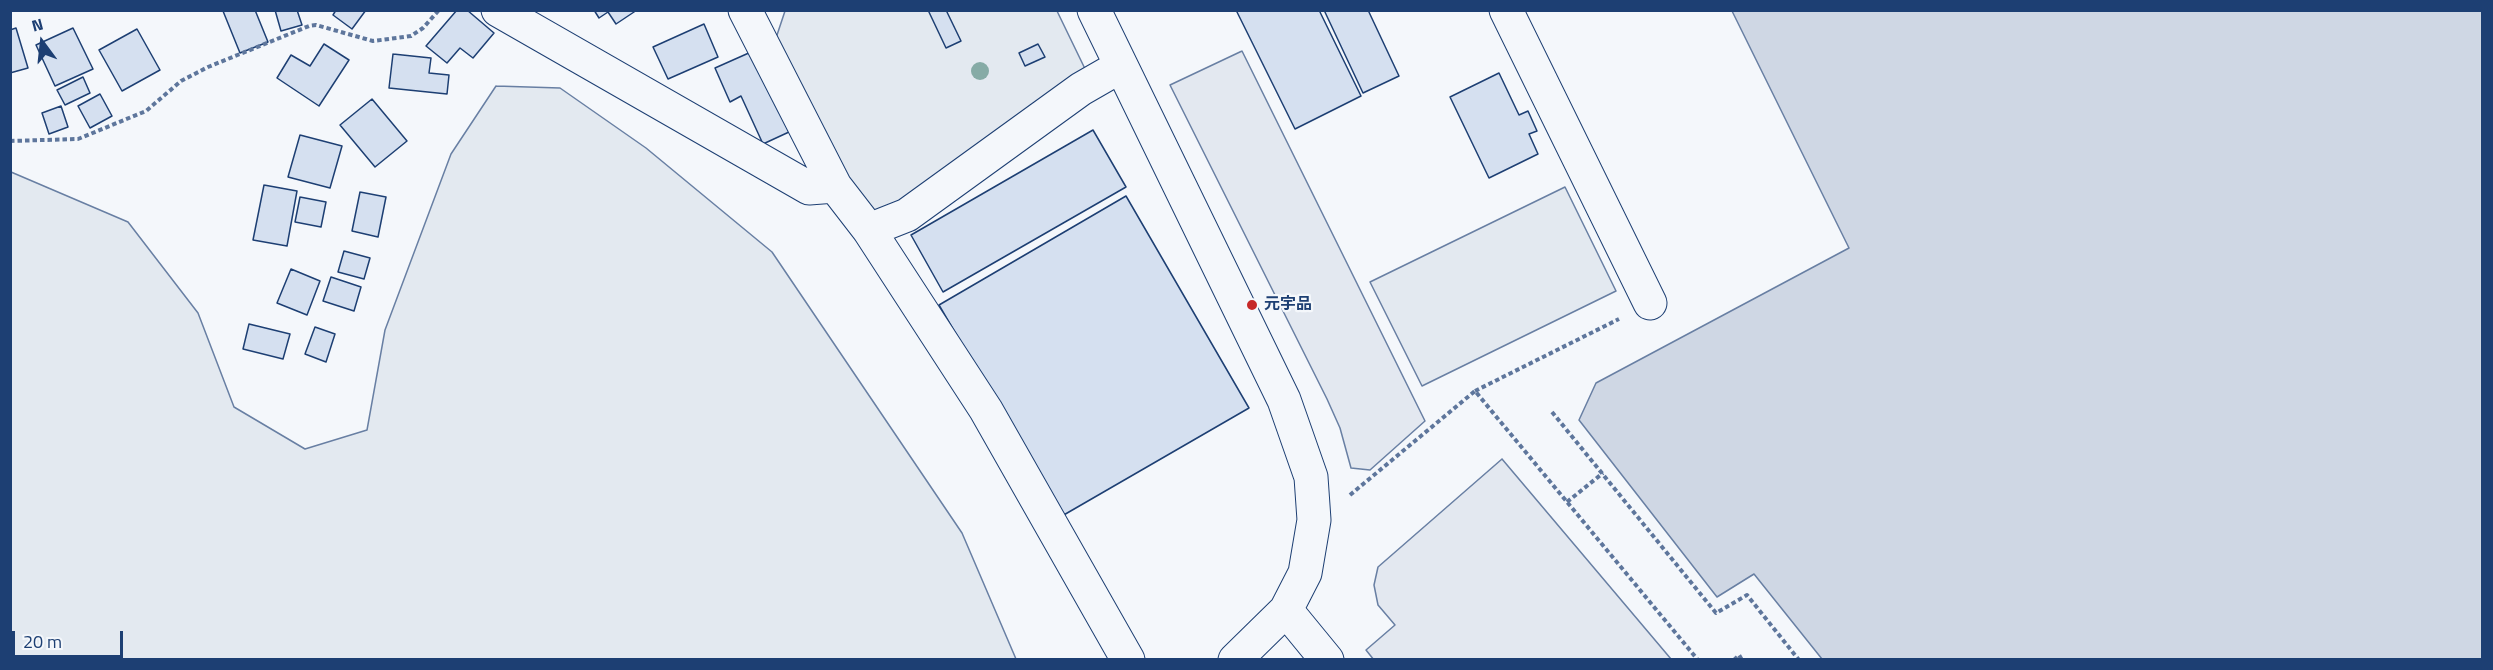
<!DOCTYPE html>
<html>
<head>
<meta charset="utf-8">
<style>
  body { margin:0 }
  #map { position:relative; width:2493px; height:670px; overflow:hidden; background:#f4f7fb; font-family:"Titillium Web",sans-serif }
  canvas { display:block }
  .frame { position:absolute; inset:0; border:12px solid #1d3f73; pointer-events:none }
  .north { position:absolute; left:12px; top:12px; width:60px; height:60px; -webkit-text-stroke:4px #f4f7fb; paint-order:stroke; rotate:345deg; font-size:16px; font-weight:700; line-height:24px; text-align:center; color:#1d3f73 }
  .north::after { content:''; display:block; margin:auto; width:21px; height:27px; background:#1d3f73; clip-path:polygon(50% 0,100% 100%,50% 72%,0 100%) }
  .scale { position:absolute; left:12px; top:631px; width:111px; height:27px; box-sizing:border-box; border:3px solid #1d3f73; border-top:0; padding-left:8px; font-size:18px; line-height:21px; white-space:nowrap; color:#1d3f73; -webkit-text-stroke:4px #f4f7fb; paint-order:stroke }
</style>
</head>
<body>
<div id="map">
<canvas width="2493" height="670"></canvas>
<div class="frame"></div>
<div class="north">N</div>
<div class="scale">20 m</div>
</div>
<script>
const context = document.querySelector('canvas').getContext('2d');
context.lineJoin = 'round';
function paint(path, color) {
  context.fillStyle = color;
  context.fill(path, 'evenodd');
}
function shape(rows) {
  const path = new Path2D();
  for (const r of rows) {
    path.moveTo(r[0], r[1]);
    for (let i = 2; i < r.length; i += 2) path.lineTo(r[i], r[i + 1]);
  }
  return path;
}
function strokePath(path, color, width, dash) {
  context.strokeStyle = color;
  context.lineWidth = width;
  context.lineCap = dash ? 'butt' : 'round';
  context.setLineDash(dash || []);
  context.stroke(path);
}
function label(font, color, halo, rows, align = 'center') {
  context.font = font + ' "Titillium Web","Noto Sans JP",sans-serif';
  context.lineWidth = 4.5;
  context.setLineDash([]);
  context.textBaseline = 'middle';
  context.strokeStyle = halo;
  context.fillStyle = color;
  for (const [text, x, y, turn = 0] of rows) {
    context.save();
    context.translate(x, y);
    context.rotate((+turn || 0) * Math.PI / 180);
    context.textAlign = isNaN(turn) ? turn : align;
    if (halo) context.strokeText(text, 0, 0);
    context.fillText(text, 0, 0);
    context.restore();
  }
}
const green = shape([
  [785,11,1057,11,1088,75,897,211,862,212,776,38,785,11],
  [496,86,560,88,646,148,772,252,962,533,1016,659,11,659,11,172,128,222,198,313,234,407,305,449,367,430,385,330,451,154,496,86],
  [1565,187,1616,291,1422,386,1370,282,1565,187]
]);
paint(green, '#e3e9f0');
strokePath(green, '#687fa3', 1.5);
const parking = shape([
  [1242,51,1425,421,1370,470,1351,468,1340,428,1327,399,1170,85,1242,51],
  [1502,459,1671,659,1374,660,1366,650,1395,625,1378,605,1374,585,1378,567,1502,459]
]);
paint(parking, '#e3e8f0');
strokePath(parking, '#687fa3', 1.5);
const water = shape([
  [1732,11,2482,11,2482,659,1822,659,1754,574,1717,597,1579,420,1596,383,1849,248,1732,11]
]);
paint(water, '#cfd7e4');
strokePath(water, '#687fa3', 1.5);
const building = shape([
  [255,10,268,42,240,53,223,11,255,10],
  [275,10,297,10,302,25,281,31,275,10],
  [336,10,366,10,352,29,333,15,336,10],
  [457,10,467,10,494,33,473,58,460,48,447,63,426,46,457,10],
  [594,10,637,10,616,24,608,12,599,18,594,10],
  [928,10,946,10,961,41,946,48,928,10],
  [1236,10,1319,10,1361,96,1295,129,1236,10],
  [1324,10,1368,10,1399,76,1363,93,1324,10],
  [704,24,718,57,668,79,653,47,704,24],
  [16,28,28,68,10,73,10,30,16,28],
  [73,28,93,69,55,86,36,45,73,28],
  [137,29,160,70,122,91,99,50,137,29],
  [324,44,349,60,319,106,277,78,291,55,310,66,324,44],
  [1038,44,1045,57,1025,66,1019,53,1038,44],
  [751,52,789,132,763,144,741,96,730,102,715,68,751,52],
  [393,54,431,58,429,73,449,75,447,94,389,88,393,54],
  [1499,73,1519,115,1528,111,1537,131,1529,134,1538,154,1489,178,1450,97,1499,73],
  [83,77,90,93,65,105,57,90,83,77],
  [100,94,112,116,90,128,78,106,100,94],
  [372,99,407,141,375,167,340,125,372,99],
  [61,106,68,127,49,134,42,113,61,106],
  [1093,130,1126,187,943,292,911,235,1093,130],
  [300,135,342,146,330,188,288,177,300,135],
  [264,185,297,191,287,246,253,240,264,185],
  [360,192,386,197,378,237,352,231,360,192],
  [1126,196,1249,408,1062,516,939,305,1126,196],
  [300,197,326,202,321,227,295,222,300,197],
  [344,251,370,258,364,279,338,272,344,251],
  [291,269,320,281,307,315,277,303,291,269],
  [331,277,361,287,354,311,323,301,331,277],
  [249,324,290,334,283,359,243,349,249,324],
  [315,327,335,334,326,362,305,354,315,327]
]);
paint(building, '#d5e0f0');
strokePath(building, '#1d3f73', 1.5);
const minor = shape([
  [498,10,809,188,835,186],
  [745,10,835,186,869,230,986,410,1128,660],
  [1094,10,1284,400,1311,477,1314,520,1305,573,1286,610,1235,660],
  [1506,10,1650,303],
  [869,230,907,215,1081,89,1121,66],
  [1286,610,1327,660]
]);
strokePath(minor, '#1d3f73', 35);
strokePath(shape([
  [10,141,78,139,146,111,181,81,208,67,309,26,316,25,373,41,411,36,423,28,439,10],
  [1475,391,1619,319],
  [1552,412,1716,613,1747,595,1799,660],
  [1350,495,1475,391,1698,660],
  [1567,502,1603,473],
  [1734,660,1739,655,1742,660]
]), '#5e769c', 4, [4.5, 3]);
strokePath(minor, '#f4f7fb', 33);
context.fillStyle = '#86aba6';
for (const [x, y] of [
  [980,71]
]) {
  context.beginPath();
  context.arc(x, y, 9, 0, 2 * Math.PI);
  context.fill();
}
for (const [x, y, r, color] of [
  [1252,305,6,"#c62828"]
]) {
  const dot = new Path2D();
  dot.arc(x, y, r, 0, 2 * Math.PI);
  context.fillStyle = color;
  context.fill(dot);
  strokePath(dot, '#f4f7fb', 2);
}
label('bold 16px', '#1d3f73', '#f4f7fb', [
  ["元宇品",1264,305]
], 'left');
</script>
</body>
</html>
